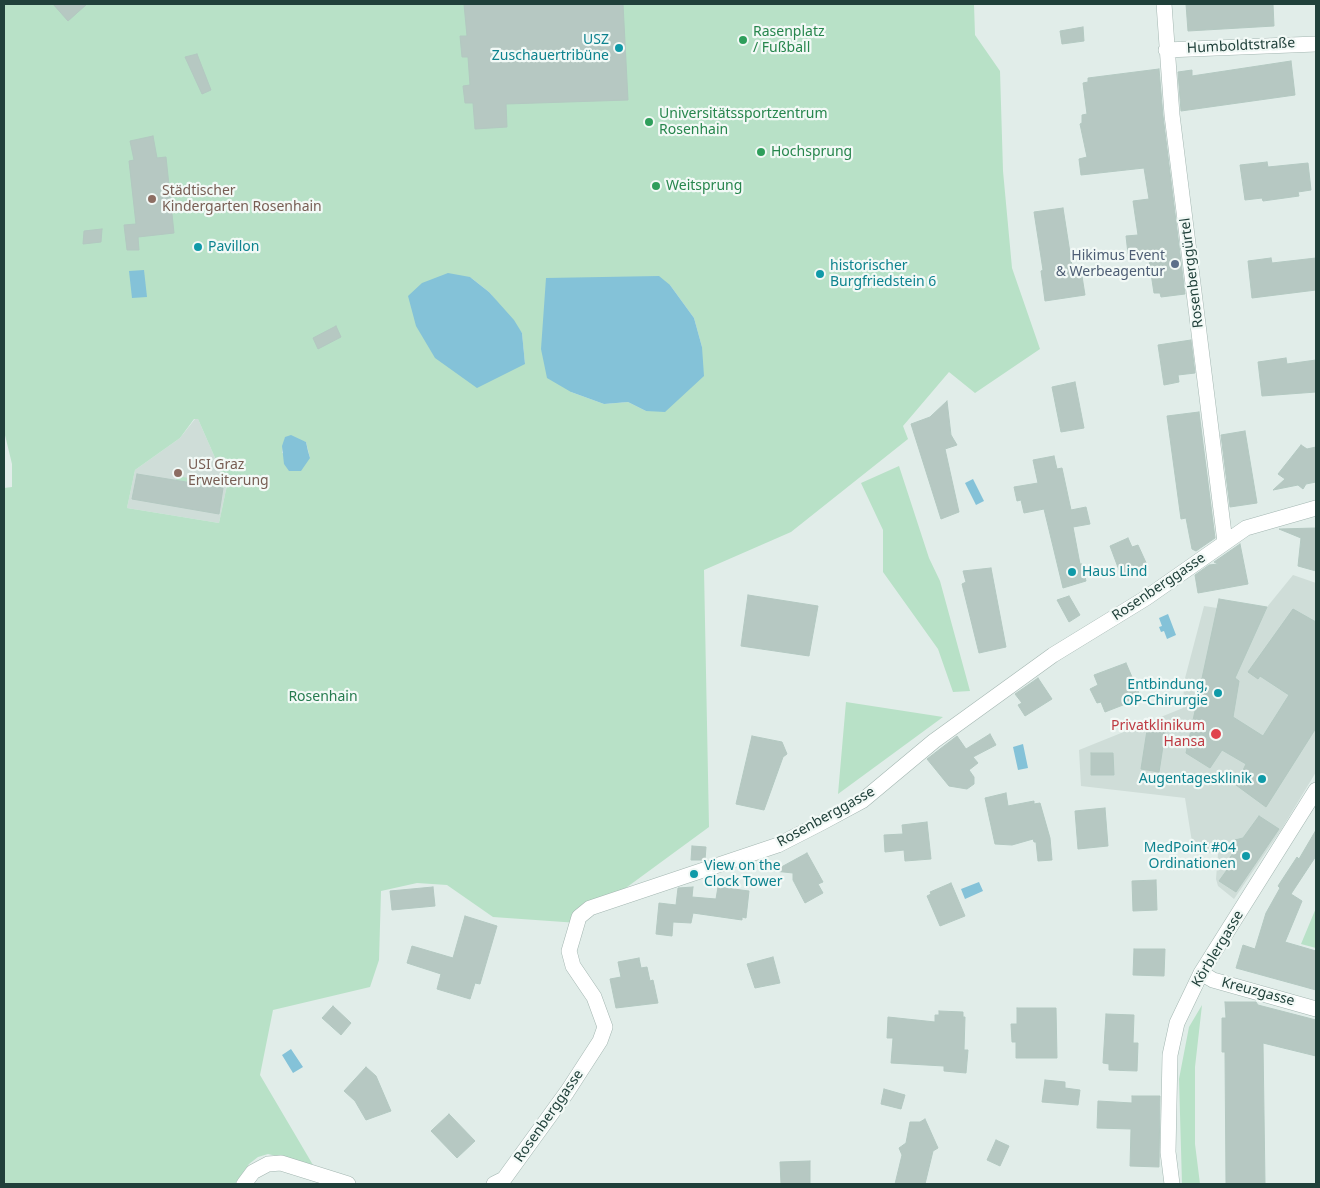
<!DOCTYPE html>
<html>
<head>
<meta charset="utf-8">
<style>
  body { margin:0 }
  #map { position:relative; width:1320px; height:1188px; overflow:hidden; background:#e1ede9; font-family:"Noto Sans",sans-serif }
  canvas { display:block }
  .frame { position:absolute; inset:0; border:5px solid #20403a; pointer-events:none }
</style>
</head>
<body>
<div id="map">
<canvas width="1320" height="1188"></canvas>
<div class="frame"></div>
</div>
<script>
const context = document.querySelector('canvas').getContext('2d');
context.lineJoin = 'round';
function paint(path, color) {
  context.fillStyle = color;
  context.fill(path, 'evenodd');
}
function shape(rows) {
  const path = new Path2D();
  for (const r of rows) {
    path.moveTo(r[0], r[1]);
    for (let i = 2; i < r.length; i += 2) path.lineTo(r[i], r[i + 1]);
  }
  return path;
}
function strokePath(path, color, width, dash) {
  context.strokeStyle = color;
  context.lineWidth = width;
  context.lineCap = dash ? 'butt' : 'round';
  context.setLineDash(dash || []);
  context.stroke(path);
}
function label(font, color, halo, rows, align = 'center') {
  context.font = font + ' "Noto Sans",sans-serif';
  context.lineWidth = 4.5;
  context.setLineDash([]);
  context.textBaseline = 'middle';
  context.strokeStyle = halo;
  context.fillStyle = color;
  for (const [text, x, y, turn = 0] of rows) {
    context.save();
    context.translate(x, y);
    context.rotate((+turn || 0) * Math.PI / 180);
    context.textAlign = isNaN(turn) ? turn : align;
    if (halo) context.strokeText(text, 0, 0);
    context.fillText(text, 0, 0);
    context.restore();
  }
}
paint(shape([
  [195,419,198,419,227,485,219,523,127,508,135,470,180,438],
  [1293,575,1316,583,1316,772,1281,830,1234,899,1218,886,1216,879,1218,854,1191,851,1192,842,1185,798,1081,786,1079,750,1183,708,1184,682,1204,606,1263,615,1267,607]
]), '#cfddd8');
paint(shape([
  [4,4,974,4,975,35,1000,71,1003,171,1012,268,1040,349,975,393,949,372,903,426,908,439,791,532,704,570,709,827,578,923,493,917,447,885,417,883,381,891,379,960,370,987,273,1010,260,1075,313,1165,268,1154,258,1157,249,1164,235,1184,4,1184,4,488,12,487,12,464,4,431],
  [470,277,489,292,522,333,525,364],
  [670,285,694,318,702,347,646,411,628,402,604,404,571,392],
  [194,419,198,419,227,485,219,523,127,508,135,470,180,438],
  [285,438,306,442,310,458,282,453],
  [899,466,929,558,940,581,970,691,953,692,938,649,883,572,883,530,861,483],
  [177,476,223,484,223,488,176,480],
  [846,702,943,717,838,794],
  [1316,908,1316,948,1301,944],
  [1202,1005,1195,1067,1195,1144,1200,1184,1182,1184,1179,1079,1189,1027]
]), '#b8e1c7');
paint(shape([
  [144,270,147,297,132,298,129,271],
  [448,273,470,277,489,292,514,320,522,333,525,364,477,388,435,358,416,326,408,296,422,283],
  [659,276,670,285,694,318,702,347,704,376,665,412,646,411,628,402,604,404,571,392,547,378,541,349,546,278],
  [291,435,306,442,308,451,310,458,301,471,289,471,284,464,282,446,285,437],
  [973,479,984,501,976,505,965,483],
  [1168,614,1176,635,1167,639,1164,631,1161,632,1159,627,1162,626,1159,618],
  [1023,744,1028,768,1018,770,1013,747],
  [979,882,983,891,965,899,961,889],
  [291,1049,303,1067,293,1073,282,1055]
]), '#84c2d8');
const building = shape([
  [53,4,87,4,68,21,53,4],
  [464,4,623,4,628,100,506,104,507,127,475,129,473,103,465,103,463,86,470,85,468,57,462,57,460,36,467,36,464,4],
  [1186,4,1273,4,1274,26,1188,31,1186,4],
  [1083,27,1084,41,1062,44,1060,31,1083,27],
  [197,54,211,90,202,94,185,57,197,54],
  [1291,61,1295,95,1181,111,1178,72,1192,70,1192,76,1291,61],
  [1159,69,1163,116,1185,294,1161,297,1160,293,1154,293,1148,254,1128,254,1126,236,1138,235,1133,201,1149,199,1144,168,1081,175,1079,159,1087,157,1080,124,1082,123,1082,115,1087,114,1083,83,1088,82,1088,78,1159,69],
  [153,136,157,158,166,157,174,233,138,237,139,250,127,250,124,225,136,224,129,161,134,160,130,141,153,136],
  [1267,162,1268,167,1308,163,1311,190,1298,192,1299,196,1263,201,1262,198,1245,200,1240,165,1267,162],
  [1063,208,1073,272,1081,270,1085,295,1045,301,1041,271,1043,270,1034,212,1063,208],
  [102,229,101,242,83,244,84,231,102,229],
  [1271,258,1272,263,1316,258,1316,290,1252,298,1248,261,1271,258],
  [336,326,341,337,318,349,313,338,336,326],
  [1191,340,1195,373,1178,375,1179,382,1164,385,1158,345,1191,340],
  [1286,358,1287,364,1316,360,1316,392,1262,396,1258,362,1286,358],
  [1075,382,1084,428,1061,432,1052,387,1075,382],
  [947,401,951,435,957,445,945,449,959,512,941,519,911,424,930,417,947,401],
  [1199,412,1215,538,1196,551,1192,549,1186,518,1181,519,1167,416,1199,412],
  [1245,431,1257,503,1230,507,1221,435,1245,431],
  [1301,445,1307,449,1316,447,1316,482,1306,484,1303,489,1298,485,1273,490,1285,479,1278,474,1301,445],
  [1054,456,1057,469,1062,468,1071,510,1086,507,1090,524,1073,527,1080,564,1082,564,1086,581,1063,588,1044,509,1024,513,1021,500,1017,501,1014,487,1038,483,1033,460,1054,456],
  [137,474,223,488,219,514,132,499,137,474],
  [1316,528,1316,571,1298,566,1301,538,1279,529,1316,528],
  [1128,538,1132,547,1138,545,1148,567,1122,578,1110,546,1128,538],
  [1240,544,1248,584,1198,593,1195,575,1209,565,1218,564,1214,562,1240,544],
  [991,568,1006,647,979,653,962,584,966,582,963,571,991,568],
  [748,595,818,606,809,656,741,646,748,595],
  [1069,596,1080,615,1069,622,1057,600,1069,596],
  [1219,599,1267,607,1235,678,1239,681,1233,717,1263,736,1289,695,1260,676,1258,679,1248,672,1293,609,1316,622,1316,728,1266,807,1236,785,1246,764,1222,750,1210,768,1186,753,1219,599],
  [1126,663,1141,698,1105,712,1101,702,1097,703,1090,689,1098,685,1094,675,1126,663],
  [1038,678,1052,699,1025,716,1018,705,1022,703,1015,694,1038,678],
  [1148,724,1166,727,1159,772,1141,769,1148,724],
  [990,734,996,745,973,757,978,763,969,770,974,777,974,784,967,789,949,786,927,759,957,736,966,749,990,734],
  [752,736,782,742,787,754,783,757,764,810,736,804,752,736],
  [1091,753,1113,753,1114,775,1091,775,1091,753],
  [1006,793,1008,806,1034,801,1034,804,1040,803,1050,838,1052,860,1038,861,1036,842,1034,842,1033,839,1012,845,995,844,985,798,1006,793],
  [1105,808,1108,846,1078,849,1075,811,1105,808],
  [1259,816,1279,829,1236,892,1219,881,1232,863,1228,860,1234,852,1231,845,1235,840,1243,838,1259,816],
  [927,822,931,859,905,861,904,850,885,852,884,835,903,834,902,825,927,822],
  [1316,830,1316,856,1291,894,1302,901,1285,942,1316,951,1316,990,1236,968,1243,945,1255,949,1266,913,1280,888,1278,886,1297,857,1299,859,1316,830],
  [692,846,706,847,705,860,691,860,692,846],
  [807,853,823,882,818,884,823,893,805,903,793,880,793,873,774,871,807,853],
  [1156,880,1157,910,1133,911,1132,881,1156,880],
  [951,883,965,916,940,926,927,896,931,894,930,892,951,883],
  [433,887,435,906,392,910,390,891,433,887],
  [693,887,692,897,716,899,718,887,749,891,746,918,742,917,742,920,693,913,691,923,673,922,672,936,656,934,659,903,676,905,678,888,693,887],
  [465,916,497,926,480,984,475,983,470,999,437,989,441,974,407,963,412,946,453,958,465,916],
  [1134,949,1165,949,1164,976,1133,975,1134,949],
  [773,957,780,983,755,988,747,964,773,957],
  [639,958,641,968,647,967,650,981,653,980,658,1003,616,1008,610,979,621,977,618,962,639,958],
  [1225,1002,1256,1002,1258,1005,1316,1020,1316,1056,1263,1043,1265,1184,1226,1184,1225,1052,1222,1052,1222,1018,1226,1018,1225,1002],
  [333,1006,351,1023,341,1035,322,1018,333,1006],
  [1017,1008,1056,1008,1057,1058,1016,1058,1016,1042,1012,1042,1011,1024,1017,1024,1017,1008],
  [939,1011,963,1012,963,1017,965,1017,964,1050,968,1050,966,1073,944,1071,944,1066,891,1063,893,1038,887,1038,888,1017,935,1022,935,1015,939,1015,939,1011],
  [1106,1014,1134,1015,1133,1043,1138,1043,1137,1071,1109,1070,1109,1064,1103,1063,1106,1014],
  [366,1067,376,1076,391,1111,366,1120,355,1101,344,1091,366,1067],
  [1045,1080,1065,1082,1065,1088,1080,1090,1078,1105,1042,1102,1045,1080],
  [884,1089,905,1095,901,1109,881,1104,884,1089],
  [1132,1096,1160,1096,1159,1167,1130,1166,1131,1129,1097,1128,1098,1101,1132,1103,1132,1096],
  [449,1114,475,1141,457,1158,431,1131,449,1114],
  [925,1119,938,1148,933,1151,925,1184,895,1184,902,1155,899,1148,906,1143,910,1122,920,1122,925,1119],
  [996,1140,1009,1146,1000,1166,987,1160,996,1140],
  [810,1161,810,1184,781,1184,780,1162,810,1161]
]);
paint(building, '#b6c8c2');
strokePath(building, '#b3c8c1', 1);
const street = shape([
  [1164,4,1172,115,1225,542],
  [1166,50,1316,44],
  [1201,973,1213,980,1316,1009],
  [244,1184,253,1172,268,1164,281,1163,348,1184],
  [494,1184,504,1179,567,1092,600,1041,605,1027,594,997,573,966,569,951,579,917,590,908,778,845,821,823,862,801,934,741,1053,655,1146,598,1246,528,1316,508],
  [1172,1184,1168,1152,1170,1055,1177,1023,1201,973,1316,790]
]);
strokePath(street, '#a3b6b1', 16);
strokePath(street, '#fff', 15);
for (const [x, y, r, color] of [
  [743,40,5,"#2e9e5b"],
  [619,48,5,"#0f9aa8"],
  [649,122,5,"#2e9e5b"],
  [761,152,5,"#2e9e5b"],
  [656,186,5,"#2e9e5b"],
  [152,199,5,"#8d6e63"],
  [198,247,5,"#0f9aa8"],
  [1175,264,5,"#5c6f8a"],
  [820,274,5,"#0f9aa8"],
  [178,473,5,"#8d6e63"],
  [1072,572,5,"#0f9aa8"],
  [1218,693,5,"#0f9aa8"],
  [1216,734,6,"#e0444e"],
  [1262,779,5,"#0f9aa8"],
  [1246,856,5,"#0f9aa8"],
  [694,874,5,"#0f9aa8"]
]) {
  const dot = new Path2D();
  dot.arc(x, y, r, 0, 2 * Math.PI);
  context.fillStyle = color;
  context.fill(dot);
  strokePath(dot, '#f2f9f6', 2);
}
label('14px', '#27864d', '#f2f9f6', [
  ["Rasenplatz",753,32],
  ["/ Fußball",753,48],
  ["Universitätssportzentrum",659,114],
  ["Rosenhain",659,130],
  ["Hochsprung",771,152],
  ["Weitsprung",666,186]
], 'left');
label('14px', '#0d838f', '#f2f9f6', [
  ["USZ",609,40],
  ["Zuschauertribüne",609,56],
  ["Pavillon",208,247,"left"],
  ["historischer",830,266,"left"],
  ["Burgfriedstein 6",830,282,"left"],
  ["Haus Lind",1082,572,"left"],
  ["Entbindung,",1208,685],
  ["OP-Chirurgie",1208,701],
  ["Augentagesklinik",1252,779],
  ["MedPoint #04",1236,848],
  ["Ordinationen",1236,864],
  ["View on the",704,866,"left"],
  ["Clock Tower",704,882,"left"]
], 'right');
label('14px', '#20403a', '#f2f9f6', [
  ["Humboldtstraße",1241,46,-3],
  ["Rosenberggürtel",1192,273,-97],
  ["Rosenberggasse",1159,587,-34],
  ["Rosenberggasse",826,817,-29],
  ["Körblergasse",1218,949,-59],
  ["Kreuzgasse",1258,992,15],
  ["Rosenberggasse",549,1116,-55]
]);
label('14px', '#785e54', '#f2f9f6', [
  ["Städtischer",162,191],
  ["Kindergarten Rosenhain",162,207],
  ["USI Graz",188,465],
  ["Erweiterung",188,481]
], 'left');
label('14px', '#4e5e75', '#f2f9f6', [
  ["Hikimus Event",1165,256],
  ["& Werbeagentur",1165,272]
], 'right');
label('14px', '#267b4f', '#f2f9f6', [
  ["Rosenhain",323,697]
]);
label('14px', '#be3a42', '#f2f9f6', [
  ["Privatklinikum",1205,726],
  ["Hansa",1205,742]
], 'right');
</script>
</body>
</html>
